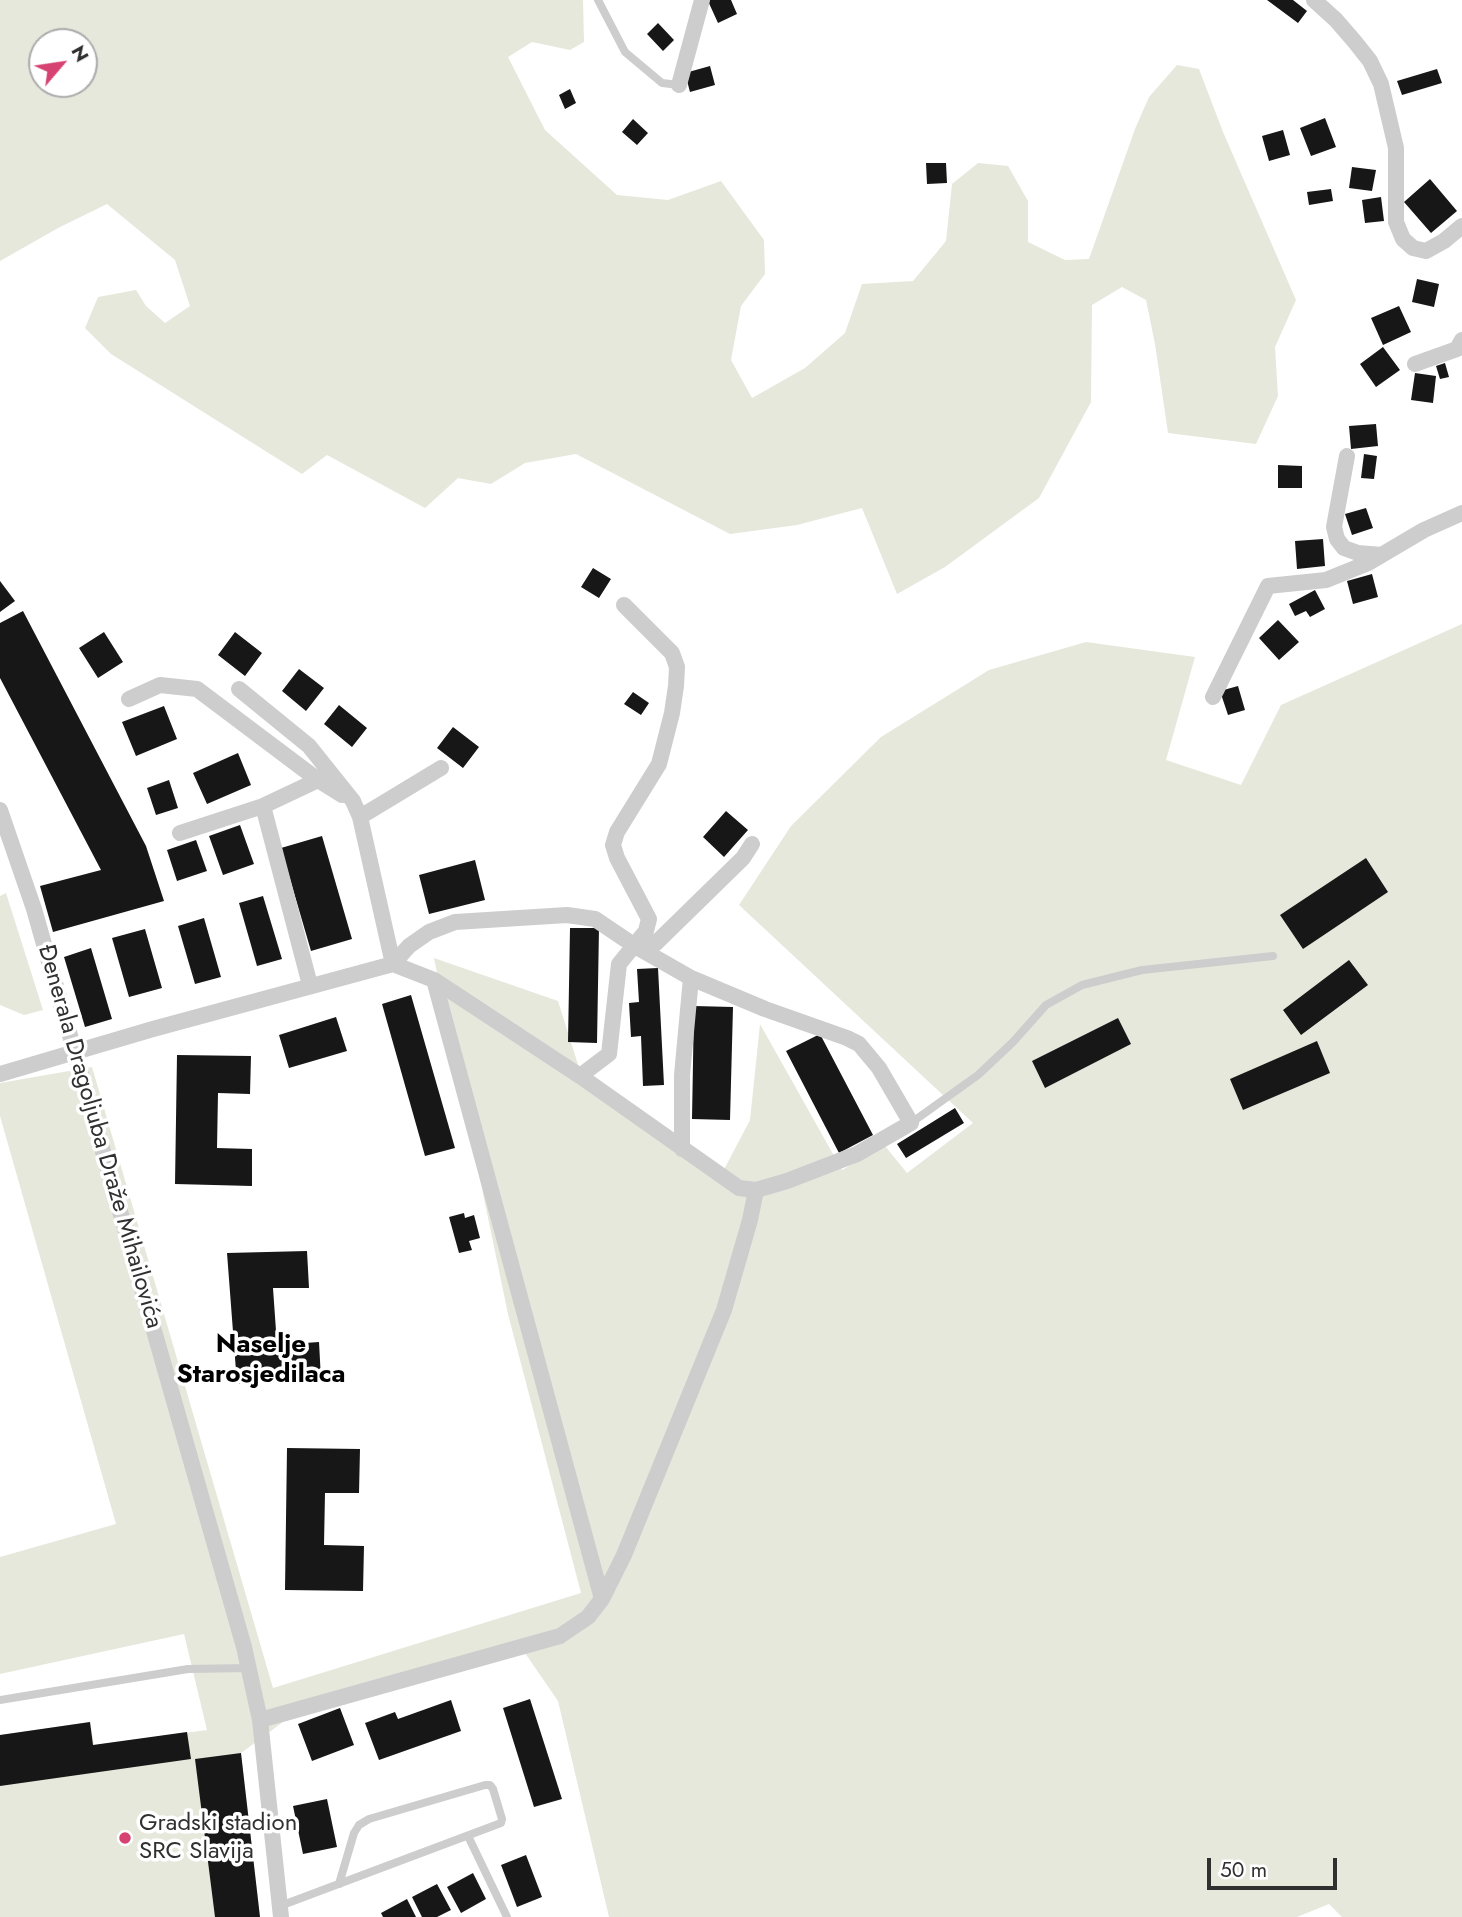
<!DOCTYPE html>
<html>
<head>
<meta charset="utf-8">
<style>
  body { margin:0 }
  #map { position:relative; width:1462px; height:1917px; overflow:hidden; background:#fff; font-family:Jost,sans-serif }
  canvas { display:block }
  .north { position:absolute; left:28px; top:28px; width:70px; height:70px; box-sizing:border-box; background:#fff; border:2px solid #acacac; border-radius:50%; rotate:61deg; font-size:19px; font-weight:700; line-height:28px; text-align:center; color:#303030 }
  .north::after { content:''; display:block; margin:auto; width:24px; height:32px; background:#d64271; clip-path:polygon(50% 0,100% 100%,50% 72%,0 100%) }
  .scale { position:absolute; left:1207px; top:1858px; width:130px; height:32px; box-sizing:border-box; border:4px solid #303030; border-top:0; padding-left:9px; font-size:21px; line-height:24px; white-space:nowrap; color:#303030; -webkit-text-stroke:5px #fff; paint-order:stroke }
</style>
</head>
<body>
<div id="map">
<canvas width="1462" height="1917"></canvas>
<div class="north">N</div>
<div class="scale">50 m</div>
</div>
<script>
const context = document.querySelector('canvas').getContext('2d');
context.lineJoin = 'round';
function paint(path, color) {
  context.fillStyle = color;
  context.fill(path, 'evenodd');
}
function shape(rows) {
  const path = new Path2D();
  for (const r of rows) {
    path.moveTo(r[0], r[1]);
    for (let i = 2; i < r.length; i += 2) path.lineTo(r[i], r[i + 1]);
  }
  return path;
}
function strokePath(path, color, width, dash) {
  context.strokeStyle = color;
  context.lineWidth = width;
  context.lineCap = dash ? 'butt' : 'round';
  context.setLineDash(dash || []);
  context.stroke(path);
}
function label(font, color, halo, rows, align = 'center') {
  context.font = font + ' Jost,sans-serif';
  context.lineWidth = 7;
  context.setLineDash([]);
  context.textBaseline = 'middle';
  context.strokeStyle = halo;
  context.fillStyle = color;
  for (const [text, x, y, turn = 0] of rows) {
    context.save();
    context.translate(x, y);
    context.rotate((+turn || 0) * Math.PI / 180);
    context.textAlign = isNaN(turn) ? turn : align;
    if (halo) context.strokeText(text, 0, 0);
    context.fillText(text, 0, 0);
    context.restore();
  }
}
paint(shape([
  [0,0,583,0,584,42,570,50,532,42,508,57,545,130,617,195,668,200,721,181,764,240,765,274,741,306,731,360,752,398,805,368,845,333,862,284,913,281,946,241,952,184,978,163,1008,166,1028,201,1028,242,1065,260,1089,259,1135,129,1149,97,1177,65,1199,69,1223,132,1296,300,1275,347,1278,396,1256,444,1168,433,1155,344,1146,300,1122,287,1092,305,1091,402,1039,498,945,567,897,594,862,508,797,525,730,534,576,454,525,463,491,484,458,478,425,508,327,455,302,474,111,354,85,328,98,297,136,290,146,306,165,323,190,306,175,260,107,204,60,227,0,261],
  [42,42,84,42,84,84,42,84],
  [1462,624,1462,1917,1342,1917,1329,1904,1297,1917,609,1917,558,1701,525,1653,283,1722,241,1753,260,1917,0,1917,0,1735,90,1722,94,1745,207,1730,184,1634,0,1674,0,1557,116,1524,0,1116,0,1083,92,1067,273,1688,581,1593,508,1314,434,958,558,1001,585,1087,718,1181,750,1120,760,1024,842,1170,885,1146,907,1173,973,1123,739,905,791,826,881,737,989,670,1086,642,1195,657,1166,760,1241,785,1281,705],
  [6,893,43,1010,24,1015,0,1005,0,896]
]), '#e6e8dc');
paint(shape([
  [710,0,731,0,737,14,718,23,708,1],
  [1267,0,1293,0,1307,11,1298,23],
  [658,23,674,40,663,51,647,34],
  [710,66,715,85,690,92,685,73],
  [1437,69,1442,83,1402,95,1397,81],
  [570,89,576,103,565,109,559,95],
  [1325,118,1336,147,1311,156,1300,128],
  [633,119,648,133,637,145,622,132],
  [1283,130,1290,155,1269,161,1262,136],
  [926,163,946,163,947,183,927,184],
  [1352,167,1376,170,1372,191,1349,188],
  [1430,179,1457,211,1431,233,1404,202],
  [1331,189,1333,201,1309,205,1307,192],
  [1381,197,1384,221,1365,223,1362,200],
  [1417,279,1439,284,1434,307,1412,302],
  [1399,306,1411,332,1383,345,1371,318],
  [1383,347,1400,370,1376,387,1360,364],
  [1445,363,1449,377,1440,379,1436,366],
  [1415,373,1436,376,1433,403,1411,400],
  [1376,424,1378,446,1351,449,1349,426],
  [1364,454,1377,456,1374,479,1361,478],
  [1278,465,1302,466,1302,488,1278,488],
  [1366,508,1373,528,1352,535,1345,514],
  [1323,539,1325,566,1297,569,1295,541],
  [593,568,611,579,599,598,581,587],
  [1372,574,1378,597,1353,604,1347,581],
  [0,581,15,601,0,612],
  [1315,590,1325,609,1310,617,1306,611,1295,616,1289,604],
  [23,611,146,846,164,901,53,932,40,886,101,870,0,678,0,623],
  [1278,620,1299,642,1279,660,1259,638],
  [104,632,123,662,98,678,79,648],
  [235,632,262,653,245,676,218,655],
  [299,669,324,688,306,711,282,691],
  [1238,686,1245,710,1228,715,1220,691],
  [633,692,649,703,641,715,624,704],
  [339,705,367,728,352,747,324,724],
  [164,706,177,739,136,756,122,722],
  [453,727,479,747,463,768,437,748],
  [238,753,251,785,207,804,193,773],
  [169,780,178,808,156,815,147,788],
  [726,811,748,830,724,857,703,837],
  [240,825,254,864,223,875,209,836],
  [322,836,352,939,311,951,281,848],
  [196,840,207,871,177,881,167,850],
  [1366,858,1388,892,1303,949,1280,915],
  [475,860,485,900,429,914,419,875],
  [263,896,282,959,257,966,239,903],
  [204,918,221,977,195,984,178,926],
  [570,928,599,928,597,1043,568,1042],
  [145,929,162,988,129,997,112,938],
  [91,948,112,1019,85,1027,64,957],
  [1349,960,1368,985,1301,1035,1283,1010],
  [658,968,664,1085,643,1086,641,1036,631,1037,629,1003,639,1002,637,969],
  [411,995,455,1148,425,1156,382,1004],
  [694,1006,733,1007,730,1120,692,1119],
  [336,1017,347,1051,289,1068,279,1035],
  [1118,1018,1131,1044,1045,1088,1032,1061],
  [820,1034,873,1135,839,1153,786,1051],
  [1317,1041,1330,1073,1243,1110,1230,1079],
  [177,1055,251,1056,250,1094,218,1093,217,1148,252,1149,252,1186,175,1184],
  [955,1108,964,1123,906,1158,897,1144],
  [464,1213,465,1218,474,1215,480,1238,469,1241,472,1250,459,1253,449,1217],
  [307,1251,309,1288,273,1288,277,1345,319,1342,321,1379,237,1384,227,1253],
  [287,1448,360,1449,359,1493,325,1493,324,1545,364,1546,363,1591,285,1590],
  [530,1699,562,1799,534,1807,503,1708],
  [451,1700,461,1731,379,1760,365,1723,395,1712,398,1719],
  [340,1708,354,1745,312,1761,298,1724],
  [90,1722,93,1745,187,1732,191,1759,0,1786,0,1735],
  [241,1753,260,1917,215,1917,195,1759],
  [327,1799,337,1847,303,1854,293,1806],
  [526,1855,542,1897,517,1907,501,1865],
  [473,1873,486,1899,461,1913,447,1887],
  [437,1884,451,1910,437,1917,422,1917,412,1897],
  [407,1899,416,1917,383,1917,381,1913]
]), '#171717');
strokePath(shape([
  [598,0,625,52,662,83,679,85],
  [911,1123,978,1075,1013,1042,1046,1005,1082,985,1142,970,1273,956],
  [0,1700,188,1669,249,1668],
  [468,1836,507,1917],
  [280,1906,501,1823,502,1819,493,1789,490,1785,485,1785,369,1819,359,1825,354,1833,339,1884]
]), '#cdcdcd', 8);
strokePath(shape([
  [1314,0,1336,20,1355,42,1370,61,1381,84,1396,148,1396,222,1403,239,1413,248,1426,251,1444,241,1462,226],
  [679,85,702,0],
  [1415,364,1457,349,1462,340],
  [1347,456,1334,527,1337,539,1344,548,1358,553,1382,555],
  [239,689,309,746,353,801,360,817,393,964],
  [1213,697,1268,586,1326,580,1368,563,1424,530,1462,513],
  [129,699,160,685,197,689,318,780,342,795],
  [263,806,310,985],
  [0,810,34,909,244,1647,260,1720,281,1917],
  [360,817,441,768],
  [180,833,263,806,318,780],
  [635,946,655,944,743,858,752,844],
  [0,1074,153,1029,393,964,434,980,580,1076,739,1188,756,1190,787,1181,857,1154,911,1123,879,1068,859,1044,847,1038,765,1009,691,978,635,946,595,919,567,915,455,922,429,932,409,946,393,964],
  [580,1076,609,1054,619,964,646,931,649,919,617,858,613,845,617,832,659,764,672,713,676,686,677,667,672,653,624,605],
  [682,1149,682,1075,691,978],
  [602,1599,624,1555,724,1310,750,1220,756,1190],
  [260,1720,560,1636,588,1617,602,1599,434,980]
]), '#cdcdcd', 16);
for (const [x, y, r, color] of [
  [125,1838,7,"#d64271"]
]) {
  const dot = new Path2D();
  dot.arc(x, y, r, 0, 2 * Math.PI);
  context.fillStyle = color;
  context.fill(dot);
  strokePath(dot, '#fff', 2.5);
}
label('24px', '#303030', '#fff', [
  ["Đenerala Dragoljuba Draže Mihailovića",99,1137,74]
]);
label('24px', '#303030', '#fff', [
  ["Gradski stadion",139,1824],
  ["SRC Slavija",139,1852]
], 'left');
label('bold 26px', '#000', '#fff', [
  ["Naselje",261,1346],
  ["Starosjedilaca",261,1376]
]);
</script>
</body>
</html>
